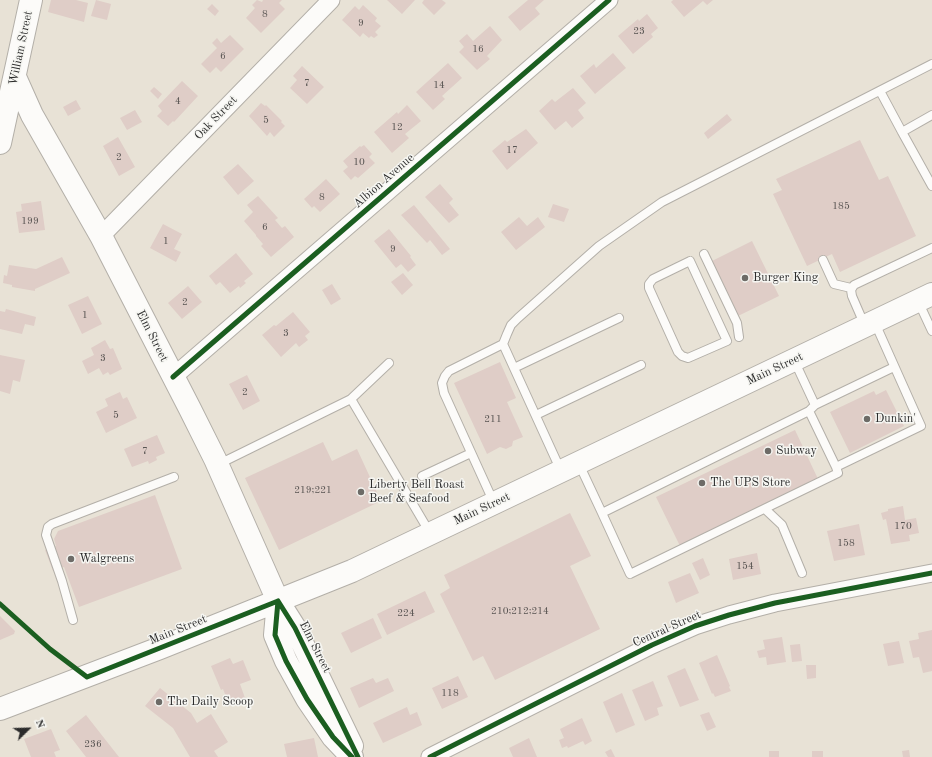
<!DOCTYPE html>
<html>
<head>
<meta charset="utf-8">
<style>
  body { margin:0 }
  #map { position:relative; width:932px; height:757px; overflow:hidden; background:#e8e2d6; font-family:"Old Standard TT",serif }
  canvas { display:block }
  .north { position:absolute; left:8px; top:709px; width:40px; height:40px; -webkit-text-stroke:3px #f6f6f2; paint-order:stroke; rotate:67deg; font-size:11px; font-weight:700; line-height:16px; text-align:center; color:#2b2b2b }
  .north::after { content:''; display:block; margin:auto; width:14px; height:18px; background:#2b2b2b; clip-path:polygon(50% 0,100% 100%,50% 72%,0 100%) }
</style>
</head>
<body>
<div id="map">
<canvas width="932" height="757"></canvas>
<div class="north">N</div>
</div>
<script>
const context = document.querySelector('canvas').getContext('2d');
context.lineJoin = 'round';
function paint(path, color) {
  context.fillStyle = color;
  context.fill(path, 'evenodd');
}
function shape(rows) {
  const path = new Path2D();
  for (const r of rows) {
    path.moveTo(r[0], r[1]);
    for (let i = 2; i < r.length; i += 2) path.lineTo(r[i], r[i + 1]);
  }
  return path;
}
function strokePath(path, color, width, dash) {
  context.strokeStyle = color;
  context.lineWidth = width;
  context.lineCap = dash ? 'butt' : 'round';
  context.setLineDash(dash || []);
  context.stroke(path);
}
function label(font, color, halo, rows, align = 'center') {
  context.font = font + ' "Old Standard TT",serif';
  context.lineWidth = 3;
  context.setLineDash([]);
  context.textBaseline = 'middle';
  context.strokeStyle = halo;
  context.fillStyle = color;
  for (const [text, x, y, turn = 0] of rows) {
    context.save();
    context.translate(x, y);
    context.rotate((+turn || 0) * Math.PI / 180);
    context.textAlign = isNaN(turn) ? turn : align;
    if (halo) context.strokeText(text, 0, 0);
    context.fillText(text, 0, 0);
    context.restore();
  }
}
paint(shape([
  [51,0,76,0,88,3,84,22,48,12],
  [96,0,111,4,107,20,91,16],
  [257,0,262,2,263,0,282,0,279,3,285,9,261,33,246,18,255,8,252,5],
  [387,0,415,0,402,14],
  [424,0,442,0,446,3,434,15,422,3],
  [528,0,544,0,535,8,540,14,520,31,508,17],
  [673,0,713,0,707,5,703,1,684,17,671,2],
  [212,4,219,11,215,16,207,9],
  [363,5,377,18,375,21,381,26,375,32,378,35,374,38,371,36,369,38,363,33,360,37,342,20,355,6,359,10],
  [647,14,658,28,651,34,653,37,633,54,618,36,638,19,639,21],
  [490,26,502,40,487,56,490,59,477,70,459,52,464,47,459,41,467,34,473,41],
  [230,35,244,49,221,72,216,67,210,73,201,64,217,48,212,43,217,38,221,43],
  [613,53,626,68,595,94,580,76,594,64,596,68],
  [448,63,462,78,442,96,445,99,433,110,416,92],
  [302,66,324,87,307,104,290,88,297,80,293,76],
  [182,81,198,96,174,122,173,121,168,126,157,116,162,111,158,106],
  [154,87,162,94,158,99,150,91],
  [573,88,586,103,578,110,584,118,572,128,566,121,555,130,539,111,552,99,555,102],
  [76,100,81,109,68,116,63,107],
  [261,103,265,106,266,105,282,121,281,122,285,126,274,137,270,132,267,136,249,116],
  [407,105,421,121,405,134,409,138,392,153,374,132,397,112,398,114],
  [135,110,142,122,127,130,120,118],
  [727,114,732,120,708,139,704,133],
  [526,129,538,143,507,170,492,151,505,140,507,142],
  [118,137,135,167,119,176,103,146],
  [860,140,879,180,888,176,916,236,840,272,832,254,807,266,773,194,782,190,776,179],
  [364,145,372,154,369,157,375,163,358,178,355,176,351,180,343,171,348,167,343,161,360,146,361,147],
  [238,164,254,181,238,195,223,177],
  [326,179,340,194,320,212,314,206,312,208,304,199],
  [440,184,453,199,449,203,459,215,449,223,425,197],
  [258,196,278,218,275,220,282,228,285,226,294,237,271,257,261,246,263,244,256,236,256,235,244,221,253,212,247,205],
  [41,201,45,230,19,233,16,212,22,211,21,204],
  [553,204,569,209,564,222,548,217],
  [414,205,450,249,442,255,430,240,427,243,401,215],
  [519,217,527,226,538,217,545,227,516,250,501,232],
  [163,224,182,234,174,249,181,252,176,262,150,248],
  [389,229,411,256,410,257,416,265,408,272,401,264,396,268,374,241],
  [752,241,779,296,738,316,712,261],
  [236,253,253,274,244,281,246,283,240,288,239,286,230,293,220,282,216,285,209,276],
  [62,257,70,273,35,289,35,291,12,287,12,285,3,283,4,275,7,276,9,265,36,269],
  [403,273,413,285,402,295,391,282],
  [332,284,341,299,331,305,322,290],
  [188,286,202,302,182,319,168,303],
  [88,296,102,324,82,334,68,305],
  [6,309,36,317,34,326,25,324,22,334,0,329,0,311,5,312],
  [293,312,310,332,305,336,308,340,299,347,296,343,281,357,262,335,274,325,276,326],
  [105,340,110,349,113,348,122,369,110,375,108,372,103,375,99,368,88,374,82,361,94,355,91,348],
  [0,355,25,360,20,382,13,380,10,394,0,391],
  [500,362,516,398,507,402,523,437,513,441,512,446,506,449,500,447,487,454,454,383],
  [247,375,260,401,243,410,229,384],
  [886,390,904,426,850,453,830,412,874,391,876,395],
  [120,392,123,399,127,397,137,418,106,433,96,412,108,406,105,399],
  [795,430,818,479,680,546,656,497],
  [157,435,165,453,156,457,157,460,149,464,148,461,132,467,124,449],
  [323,442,332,461,357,449,381,501,279,550,245,478],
  [155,495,182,569,79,607,64,567,53,571,45,550,56,546,54,539,58,531],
  [903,506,905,520,916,518,919,533,909,535,910,541,891,544,886,519,883,520,881,513,888,511,888,509],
  [570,513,591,556,570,566,600,629,495,680,483,656,473,661,440,594,450,588,444,575],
  [859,524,865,555,834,561,827,531],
  [757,553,761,574,733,580,729,559],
  [703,558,710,575,700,580,692,563],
  [690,573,699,593,676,603,668,582],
  [425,591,435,612,387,635,377,614],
  [0,616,15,631,14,634,0,640],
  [373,618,382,638,351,653,341,633],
  [932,630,932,671,923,673,919,657,913,658,909,641,919,639,918,633],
  [782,637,786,662,767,665,766,657,759,658,757,651,765,649,763,640],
  [899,641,904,663,888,666,883,644],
  [800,644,802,661,792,662,790,645],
  [717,655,730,686,729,687,731,691,715,697,713,693,712,694,699,663],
  [230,658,233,664,243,660,251,680,240,684,245,698,229,704,223,689,221,690,211,666],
  [806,665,816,665,816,678,807,679],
  [685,668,699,700,680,707,667,676],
  [458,676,468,697,442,709,432,688],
  [373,678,376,683,388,678,394,691,359,708,350,688],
  [653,681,663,706,657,708,659,715,645,721,632,690],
  [160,688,191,713,197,723,211,714,228,742,214,751,218,757,190,757,173,728,145,706],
  [622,693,635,725,616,733,603,702],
  [407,707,410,715,417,712,422,725,383,743,373,723],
  [709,712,716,727,707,731,700,715],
  [86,715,119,757,86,757,66,731],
  [582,718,592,741,585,745,583,741,568,748,567,746,562,748,559,740,564,738,560,729],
  [51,729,60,750,54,752,56,757,31,757,24,739],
  [314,738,318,757,287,757,284,744],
  [529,738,537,757,513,757,509,748],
  [611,749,615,757,608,757,605,752],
  [909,750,910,757,903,757,902,751],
  [769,751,779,751,779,757,769,757],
  [812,751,823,751,823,757,812,757]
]), '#dfcdc7');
const service = shape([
  [880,91,902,132],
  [932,115,902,132,932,186],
  [704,254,737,323,739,337],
  [823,260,834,284,851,288],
  [690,261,727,341,688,358,682,356,678,352,649,288,649,284,653,279,690,261],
  [918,301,932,331],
  [875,323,921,426,836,467,809,411,815,405,894,367],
  [865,326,852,296,851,290,854,285,932,248],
  [503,344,507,334,511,325,518,318,599,246,662,202,932,64],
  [794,360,815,405],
  [514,368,619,318],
  [351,399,389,363],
  [809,411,602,513,630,574,838,473,836,467],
  [536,415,641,365],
  [219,464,351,399,430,533],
  [579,464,602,513],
  [422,476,471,453],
  [494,503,444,393,442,383,445,376,449,371,503,344,561,471],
  [765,509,782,525,802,573],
  [73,620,62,581,46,535,48,527,52,524,174,477]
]);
const minor = shape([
  [101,236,331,0],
  [173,377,609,0],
  [430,757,652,645,695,626,729,615,775,603,932,573]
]);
const secondary = shape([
  [15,77,32,115,101,236,190,409,215,459,278,601],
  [0,143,31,0]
]);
const primary = shape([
  [278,601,275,635,286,661,307,699,333,737,352,757],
  [278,601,295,628,352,746],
  [0,709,160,648,352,571,932,294]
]);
strokePath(service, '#b3afa8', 10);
strokePath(minor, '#b3afa8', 19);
strokePath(secondary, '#b3afa8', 24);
strokePath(primary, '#b3afa8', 24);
strokePath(service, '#fcfbf9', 8);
strokePath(minor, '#fcfbf9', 17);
strokePath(secondary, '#fcfbf9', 22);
strokePath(primary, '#fcfbf9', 22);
strokePath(shape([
  [173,377,609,0],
  [278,601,275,635,286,661,307,699,333,737,352,757],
  [278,601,295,628,358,757],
  [0,604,50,649,87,677,278,601],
  [430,757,652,645,695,626,729,615,775,603,932,573]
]), '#1b5e20', 5);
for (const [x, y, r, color] of [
  [745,278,4,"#6d6b67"],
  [867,419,4,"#6d6b67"],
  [768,451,4,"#6d6b67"],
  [702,483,4,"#6d6b67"],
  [361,492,4,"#6d6b67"],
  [71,559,4,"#6d6b67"],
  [159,702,4,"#6d6b67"]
]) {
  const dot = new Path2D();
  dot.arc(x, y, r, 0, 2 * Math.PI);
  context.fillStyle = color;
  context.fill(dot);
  strokePath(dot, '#f6f6f2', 1.5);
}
label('10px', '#585452', null, [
  ["8",265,14],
  ["9",361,23],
  ["23",639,31],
  ["16",478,49],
  ["6",223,56],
  ["7",307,83],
  ["14",439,85],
  ["4",178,101],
  ["5",266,120],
  ["12",397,127],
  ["17",512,150],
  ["2",119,157],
  ["10",359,162],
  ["8",322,197],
  ["185",841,206],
  ["199",30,221],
  ["6",265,227],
  ["1",166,241],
  ["9",393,249],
  ["2",185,302],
  ["1",85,315],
  ["3",286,333],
  ["3",103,358],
  ["2",245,392],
  ["5",116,415],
  ["211",493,419],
  ["7",145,451],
  ["219;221",313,490],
  ["170",903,526],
  ["158",846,543],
  ["154",745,566],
  ["210;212;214",520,611],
  ["224",406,613],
  ["118",450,693],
  ["236",93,744]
]);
label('12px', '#2b2b2b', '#f6f6f2', [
  ["William Street",21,48,-78],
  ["Oak Street",216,118,-46],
  ["Albion Avenue",384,181,-41],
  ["Elm Street",152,336,63],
  ["Main Street",775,369,-25],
  ["Main Street",482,509,-25],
  ["Central Street",667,629,-24],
  ["Main Street",178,630,-22],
  ["Elm Street",315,647,63]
]);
label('12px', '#2b2b2b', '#f6f6f2', [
  ["Burger King",753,278],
  ["Dunkin'",875,419],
  ["Subway",776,451],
  ["The UPS Store",710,483],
  ["Liberty Bell Roast",369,485],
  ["Beef & Seafood",369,499],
  ["Walgreens",79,559],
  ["The Daily Scoop",167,702]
], 'left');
</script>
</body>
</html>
